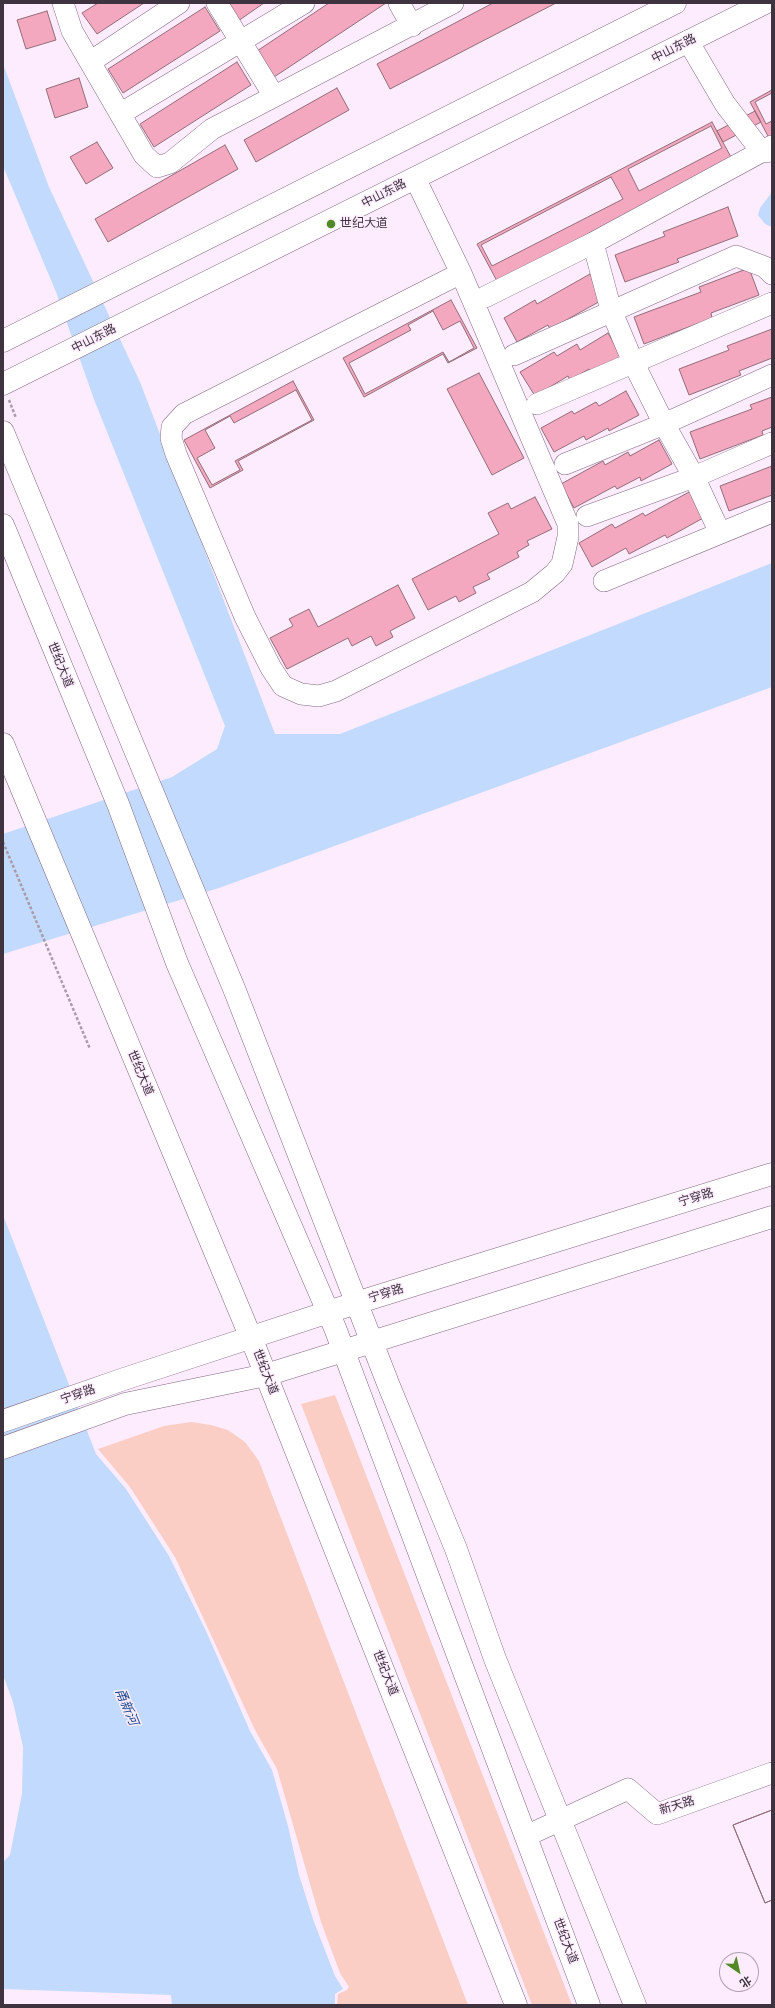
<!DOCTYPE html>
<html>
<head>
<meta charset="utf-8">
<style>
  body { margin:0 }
  #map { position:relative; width:775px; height:2008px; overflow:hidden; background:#fdecfd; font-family:Signika,"Noto Sans SC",sans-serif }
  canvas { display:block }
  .frame { position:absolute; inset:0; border:4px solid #3e333e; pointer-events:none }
  .north { position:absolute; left:719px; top:1952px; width:40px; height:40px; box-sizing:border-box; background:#fdecfd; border:1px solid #b1a2b1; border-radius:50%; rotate:146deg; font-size:11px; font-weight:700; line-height:16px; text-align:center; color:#3e333e }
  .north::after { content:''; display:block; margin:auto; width:14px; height:18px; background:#508925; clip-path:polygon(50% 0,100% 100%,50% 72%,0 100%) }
</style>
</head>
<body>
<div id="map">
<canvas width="775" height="2008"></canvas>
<div class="frame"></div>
<div class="north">北</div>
</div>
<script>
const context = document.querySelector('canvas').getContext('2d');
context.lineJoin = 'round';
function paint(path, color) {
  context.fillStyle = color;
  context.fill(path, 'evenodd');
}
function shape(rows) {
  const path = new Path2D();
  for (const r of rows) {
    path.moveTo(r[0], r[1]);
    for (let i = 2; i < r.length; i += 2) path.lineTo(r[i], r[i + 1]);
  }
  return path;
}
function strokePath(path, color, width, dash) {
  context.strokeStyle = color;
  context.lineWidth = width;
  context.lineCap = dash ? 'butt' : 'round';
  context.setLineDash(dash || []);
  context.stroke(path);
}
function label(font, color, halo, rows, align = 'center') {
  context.font = font + ' Signika,"Noto Sans SC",sans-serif';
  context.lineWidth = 3;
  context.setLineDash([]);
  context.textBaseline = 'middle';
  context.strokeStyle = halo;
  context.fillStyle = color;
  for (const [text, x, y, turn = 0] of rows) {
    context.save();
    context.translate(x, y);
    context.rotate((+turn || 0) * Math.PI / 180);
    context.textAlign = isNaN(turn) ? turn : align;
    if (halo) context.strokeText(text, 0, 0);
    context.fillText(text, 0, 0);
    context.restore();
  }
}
paint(shape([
  [335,1395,572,2005,532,2005,301,1404],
  [191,1422,211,1425,228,1430,245,1442,259,1461,468,2005,337,2005,338,1994,347,1990,349,1987,340,1973,321,1922,277,1769,255,1730,175,1557,130,1487,98,1449,164,1426]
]), '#facec4');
paint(shape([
  [3,64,49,187,140,382,275,734,340,734,772,563,772,687,219,888,3,954,3,834,172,777,217,749,225,726,95,402,56,292,3,166],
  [772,192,772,227,765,224,758,215,760,208],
  [3,1215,96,1454,126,1489,169,1556,206,1631,250,1731,272,1770,288,1826,299,1875,314,1922,335,1976,343,1989,335,1994,335,2005,172,2005,171,1995,3,1989,3,1862,10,1855,22,1794,23,1747,13,1702,3,1675]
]), '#c2dafd');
const building = shape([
  [98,3,144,3,97,34,82,13,98,3],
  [226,3,264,3,238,21,226,3],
  [329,3,386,3,271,79,254,53,329,3],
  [493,3,556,3,390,89,377,64,493,3],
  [205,7,220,31,123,93,108,69,205,7],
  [47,11,56,40,26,49,17,20,47,11],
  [237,62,251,85,154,147,140,124,237,62],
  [79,78,88,107,55,118,46,89,79,78],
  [337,88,349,110,256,162,244,140,337,88],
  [772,90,772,136,769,138,750,102,772,90],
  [772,93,772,121,766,124,755,102,772,93],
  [755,111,761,122,723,142,717,131,755,111],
  [712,122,732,159,497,281,477,244,712,122],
  [711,126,722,148,639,191,628,169,711,126],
  [97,142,113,168,86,184,70,157,97,142],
  [225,145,238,169,108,242,95,219,225,145],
  [611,177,623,199,492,266,481,245,611,177],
  [728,207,738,236,677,259,679,262,625,282,615,255,665,236,663,232,728,207],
  [749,268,759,295,711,313,712,318,644,344,634,317,701,292,699,287,749,268],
  [590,274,604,299,550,329,548,325,517,342,504,318,535,300,537,304,590,274],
  [451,300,477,348,448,363,443,354,364,397,343,358,451,300],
  [433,311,443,330,460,321,474,348,449,362,443,352,365,394,349,363,411,330,408,325,433,311],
  [772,329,772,358,739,371,741,375,689,395,679,369,729,350,727,346,772,329],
  [608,333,622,357,593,374,589,369,570,380,568,376,535,396,520,372,554,352,557,356,577,344,580,350,608,333],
  [479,373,524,458,492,475,447,389,479,373],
  [293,381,314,420,238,461,243,470,210,488,184,440,293,381],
  [296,390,312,420,235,461,240,470,212,485,197,458,215,448,205,430,230,416,234,423,296,390],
  [626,391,639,415,609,431,608,428,586,440,584,436,554,452,541,428,572,411,574,414,596,402,599,406,626,391],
  [772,397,772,427,762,431,763,435,700,459,690,432,752,409,750,405,772,397],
  [659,440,672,464,641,481,640,477,617,489,615,486,574,508,561,484,603,461,605,465,628,452,630,456,659,440],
  [772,466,772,495,729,511,720,486,772,466],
  [691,491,705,517,667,538,665,535,629,554,626,548,592,567,579,543,612,524,615,528,643,513,645,516,691,491],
  [535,497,552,529,527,541,529,545,517,552,519,557,487,574,490,579,473,587,476,593,459,602,456,596,428,610,412,579,499,534,488,513,508,503,511,509,535,497],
  [398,585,415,618,390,631,393,637,376,646,371,636,352,646,348,638,287,669,270,638,293,626,289,619,309,609,318,627,398,585],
  [772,1810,772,1900,765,1903,733,1825,772,1810],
  [772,1810,772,1900,765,1903,733,1825,772,1810]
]);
paint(building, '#f3a8bf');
strokePath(building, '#926d78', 1);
const minor = shape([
  [63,3,72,31,144,155,157,167,170,163,212,129,453,3],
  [217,3,274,96],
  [399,3,412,26],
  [688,41,725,104,762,152,772,151],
  [90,62,179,3],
  [120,114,304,3],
  [415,178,461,273,568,524,568,537,562,564,555,573,532,592,336,691,319,696,301,694,283,686,271,668,245,617,176,454,171,438,172,427,184,414,461,273],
  [593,243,611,310,633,362,664,424,694,477,720,533],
  [485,297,593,243,772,146],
  [514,355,736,256,765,267,772,274],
  [537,404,772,303],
  [565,464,664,424,772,375],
  [587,516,694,477,772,443],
  [604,581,772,512],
  [526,1836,628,1789,657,1814,772,1773]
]);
const major = shape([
  [3,341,675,3],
  [3,384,765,3],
  [3,1421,124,1379,356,1303,772,1174],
  [3,1448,125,1404,266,1375,772,1217]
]);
const highway = shape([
  [3,432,235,991,389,1386,456,1549,495,1659,635,2005],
  [3,525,118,804,177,963,335,1328,589,2005],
  [3,744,256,1350,516,2005]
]);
strokePath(minor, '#836a83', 22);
strokePath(major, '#836a83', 23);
strokePath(highway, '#836a83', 23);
strokePath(shape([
  [9,400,16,418],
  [3,842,90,1049]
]), '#a99ba9', 2.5, [3, 2]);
strokePath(minor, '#fff', 21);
strokePath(major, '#fff', 22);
strokePath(highway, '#fff', 22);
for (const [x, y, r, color] of [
  [331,224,5,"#508925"]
]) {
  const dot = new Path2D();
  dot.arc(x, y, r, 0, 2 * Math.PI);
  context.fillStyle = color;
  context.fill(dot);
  strokePath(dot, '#fdecfd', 1.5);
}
label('12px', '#3e333e', '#fdecfd', [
  ["中山东路",674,49,-27],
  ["中山东路",384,194,-27],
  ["中山东路",94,339,-27],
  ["世纪大道",60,665,68],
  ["世纪大道",140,1073,67],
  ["宁穿路",696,1198,-17],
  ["宁穿路",386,1294,-17],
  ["世纪大道",265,1372,68],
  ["宁穿路",78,1395,-19],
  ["世纪大道",385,1673,68],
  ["新天路",677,1806,-17],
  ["世纪大道",565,1941,69]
]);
label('12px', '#3e333e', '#fdecfd', [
  ["世纪大道",340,224]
], 'left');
label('italic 13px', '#1c4a8d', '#fdecfd', [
  ["甬新河",126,1707,67]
]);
</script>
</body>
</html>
